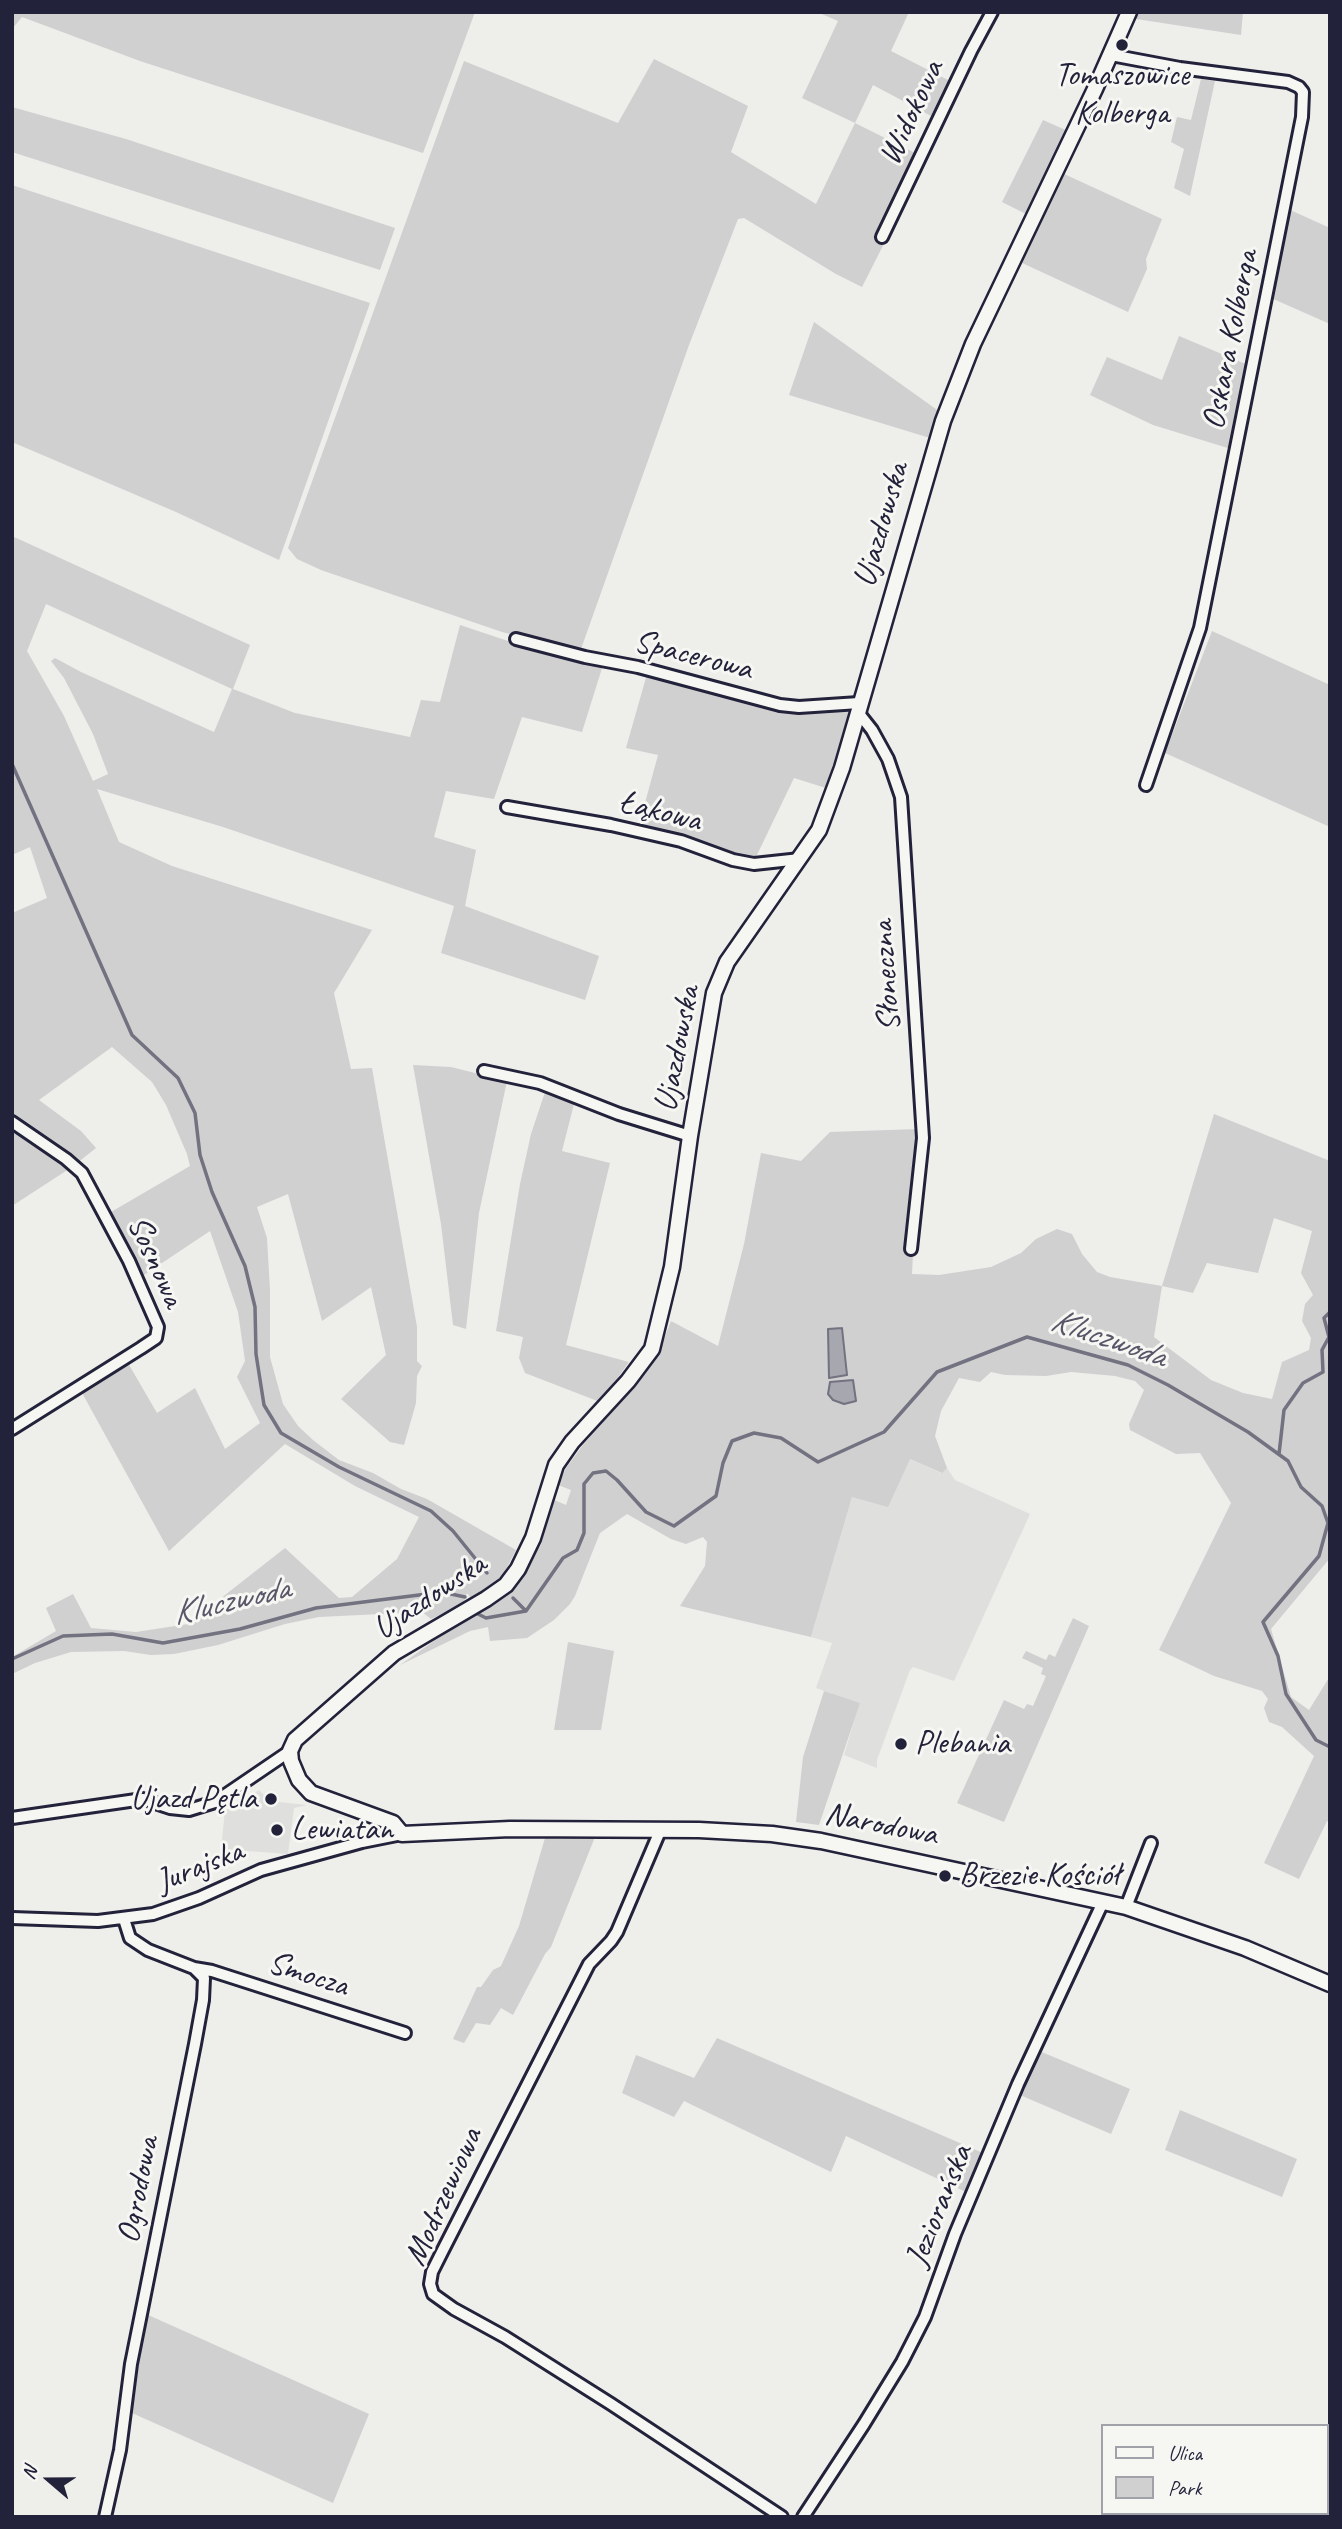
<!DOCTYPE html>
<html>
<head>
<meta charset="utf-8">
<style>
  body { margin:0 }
  #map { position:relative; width:1342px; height:2529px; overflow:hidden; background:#eeeeeb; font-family:Caveat,sans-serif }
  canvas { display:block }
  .frame { position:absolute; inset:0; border:14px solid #22223b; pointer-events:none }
  .legend { position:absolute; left:1101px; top:2424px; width:228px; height:91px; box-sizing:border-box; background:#f6f6f2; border:2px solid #a1a1a9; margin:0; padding:9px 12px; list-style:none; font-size:21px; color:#22223b }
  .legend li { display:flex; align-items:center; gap:14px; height:35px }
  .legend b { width:35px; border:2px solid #a1a1a9 }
  .north { position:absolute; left:14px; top:2445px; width:70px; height:70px; -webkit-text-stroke:5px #f6f6f2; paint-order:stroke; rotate:290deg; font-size:19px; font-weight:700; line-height:28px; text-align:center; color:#22223b }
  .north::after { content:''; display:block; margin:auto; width:24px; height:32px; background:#22223b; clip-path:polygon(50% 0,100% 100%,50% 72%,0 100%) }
</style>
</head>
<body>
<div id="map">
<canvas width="1342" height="2529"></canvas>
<div class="frame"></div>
<ul class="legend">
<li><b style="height:9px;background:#f6f6f2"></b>Ulica</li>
<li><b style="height:19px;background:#d0d0d1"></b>Park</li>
</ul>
<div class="north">N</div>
</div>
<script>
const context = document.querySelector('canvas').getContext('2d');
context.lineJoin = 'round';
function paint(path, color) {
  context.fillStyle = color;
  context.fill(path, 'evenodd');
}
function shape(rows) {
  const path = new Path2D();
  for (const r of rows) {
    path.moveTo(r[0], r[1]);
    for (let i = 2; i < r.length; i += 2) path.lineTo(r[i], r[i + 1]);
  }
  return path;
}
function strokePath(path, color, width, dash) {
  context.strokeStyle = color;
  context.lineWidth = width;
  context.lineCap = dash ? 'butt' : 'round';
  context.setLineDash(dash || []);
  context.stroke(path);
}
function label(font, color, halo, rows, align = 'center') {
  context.font = font + ' Caveat,sans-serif';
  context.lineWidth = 6;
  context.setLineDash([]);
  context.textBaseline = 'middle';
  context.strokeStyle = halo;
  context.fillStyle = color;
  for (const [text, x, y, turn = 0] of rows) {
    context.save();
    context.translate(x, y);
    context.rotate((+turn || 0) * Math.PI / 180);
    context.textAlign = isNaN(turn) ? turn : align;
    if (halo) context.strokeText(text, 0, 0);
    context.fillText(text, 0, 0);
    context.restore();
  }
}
paint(shape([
  [910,1459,941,1473,947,1468,955,1480,1030,1514,954,1681,913,1667,910,1670,877,1760,877,1768,844,1755,859,1704,816,1688,832,1643,811,1637,852,1497],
  [259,1790,270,1801,307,1805,294,1808,288,1854,221,1849,225,1810]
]), '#dfdfde');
paint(shape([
  [12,12,475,12,423,153,140,61,22,17,12,29],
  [817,12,909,12,891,51,950,81,933,117,873,85,855,123,927,159,862,287,836,274,744,218,738,219,689,345,581,649,568,649,502,632,321,570,297,559,288,548,464,61,618,123,654,59,748,106,731,152,816,204,855,123,802,98,838,21],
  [1139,12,1243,12,1241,35,1136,19],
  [1201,79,1215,81,1190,196,1174,188,1184,149,1171,142,1177,117,1191,120],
  [12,107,126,139,395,228,380,270,12,152],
  [1043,120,1068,131,1026,214,1002,202],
  [1062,173,1162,219,1146,259,1147,269,1128,312,1020,262],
  [12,185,370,303,279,560,176,512,12,442],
  [1288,209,1330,228,1330,324,1271,298],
  [814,322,940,412,930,438,789,395],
  [1179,336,1248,365,1231,449,1153,425,1090,395,1107,357,1162,380],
  [12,536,250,645,233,689,295,713,410,737,421,700,440,702,460,625,511,642,603,665,582,732,522,717,494,799,446,791,434,837,476,850,465,906,599,956,585,1000,441,953,454,906,223,827,97,789,119,842,172,866,372,930,334,993,351,1069,372,1068,417,1327,417,1361,422,1366,417,1376,416,1403,404,1445,390,1442,341,1399,386,1355,371,1287,322,1321,288,1194,257,1207,267,1238,270,1290,270,1357,283,1404,298,1426,313,1440,339,1460,373,1473,401,1489,427,1499,516,1550,503,1575,472,1599,467,1593,463,1604,431,1619,422,1612,319,1617,285,1624,218,1645,174,1654,151,1655,124,1651,71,1652,35,1663,12,1674,12,1657,56,1631,46,1608,73,1594,91,1628,136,1632,188,1624,285,1548,339,1598,352,1597,397,1559,419,1517,355,1486,285,1444,169,1551,81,1391,128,1363,157,1413,195,1388,225,1449,260,1423,237,1377,245,1361,238,1312,210,1231,141,1277,111,1212,190,1166,187,1154,166,1105,152,1082,112,1047,39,1100,81,1131,96,1148,72,1167,12,1206,12,913,47,898,30,847,12,855],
  [46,604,232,689,214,732,81,672,55,658,51,661,64,678,93,734,108,774,93,781,64,716,27,651],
  [1212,631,1330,685,1330,827,1165,753],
  [647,674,780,708,850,708,826,788,794,778,755,859,639,825,658,755,626,748],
  [413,1065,451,1067,507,1081,479,1213,466,1329,453,1325,441,1224],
  [545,1092,575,1100,562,1151,610,1163,566,1345,629,1362,600,1402,525,1373,519,1358,523,1337,496,1331,520,1184,531,1134],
  [1214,1114,1330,1161,1330,1558,1271,1629,1291,1697,1309,1710,1330,1676,1330,1822,1327,1821,1299,1879,1264,1863,1314,1756,1282,1727,1269,1722,1264,1708,1268,1699,1262,1691,1214,1676,1159,1650,1231,1503,1200,1453,1176,1454,1130,1430,1129,1424,1144,1390,1135,1381,1115,1376,1071,1372,1046,1376,1005,1375,991,1372,980,1382,959,1378,941,1411,935,1436,947,1468,942,1473,910,1459,888,1507,852,1497,811,1637,680,1606,705,1566,707,1542,703,1537,686,1544,671,1539,627,1514,600,1533,575,1596,570,1604,554,1620,527,1638,490,1641,488,1627,470,1631,400,1665,509,1588,541,1545,552,1499,566,1505,571,1490,558,1485,566,1468,583,1445,640,1380,659,1352,671,1321,718,1346,744,1244,761,1153,801,1161,830,1132,919,1129,912,1274,939,1275,991,1267,1021,1253,1036,1239,1057,1229,1072,1234,1082,1254,1097,1272,1110,1277,1162,1286],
  [1274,1218,1312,1231,1301,1273,1313,1295,1305,1304,1302,1321,1311,1338,1309,1350,1282,1362,1272,1399,1243,1393,1211,1380,1154,1337,1162,1286,1193,1293,1207,1263,1258,1273],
  [1073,1618,1089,1626,1004,1822,957,1803,1004,1700,1024,1709,1027,1704,1033,1706,1046,1676,1041,1674,1043,1668,1022,1658,1026,1651,1046,1660,1049,1654,1055,1657],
  [568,1642,614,1651,601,1730,554,1730],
  [824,1691,860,1703,819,1825,796,1822,803,1757],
  [595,1837,551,1947,545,1954,513,2015,501,2008,490,2025,476,2023,464,2043,453,2039,477,1987,481,1987,493,1970,501,1966,519,1926,545,1838],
  [717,2038,983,2153,966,2192,846,2136,831,2172,684,2101,674,2117,622,2093,636,2055,694,2078],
  [1037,2050,1130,2089,1111,2134,1020,2095],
  [1180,2110,1297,2159,1282,2197,1165,2150],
  [146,2314,369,2414,333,2503,132,2413]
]), '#d0d0d1');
const water = shape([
  [842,1328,847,1375,829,1378,828,1329,842,1328],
  [853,1380,856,1401,844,1404,833,1400,828,1394,830,1382,853,1380]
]);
paint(water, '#a7a7af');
strokePath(water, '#727281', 2);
strokePath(shape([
  [12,764,132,1035,178,1078,195,1113,200,1155,212,1192,245,1266,255,1307,256,1354,264,1405,281,1433,339,1467,431,1511,453,1531,487,1573],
  [1279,1454,1284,1410,1303,1383,1323,1372,1322,1350,1329,1337,1324,1318,1330,1312],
  [513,1598,526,1611],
  [474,1612,486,1618,526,1611,563,1558,577,1550,584,1533,584,1484,593,1473,606,1471,617,1480,646,1512,674,1526,716,1496,723,1463,732,1441,754,1433,781,1438,818,1462,884,1432,937,1372,1027,1337,1128,1365,1168,1385,1248,1432,1288,1461,1301,1487,1322,1506,1328,1523,1319,1556,1263,1622,1278,1656,1286,1694,1316,1740,1330,1747],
  [12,1659,63,1636,112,1634,163,1643,240,1629,316,1608,427,1594,451,1594,465,1597]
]), '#727281', 3.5);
const minor = shape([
  [1111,55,1180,68,1288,82,1299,87,1303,92,1302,117,1200,628,1146,785],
  [882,237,971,51,992,12],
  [516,639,585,657,638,667,780,705,799,707,859,703],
  [857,711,872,730,888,759,901,797,923,1138,911,1249],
  [507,807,611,825,681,841,733,860,754,864,800,859],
  [484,1071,540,1083,619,1114,690,1136],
  [12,1122,66,1159,82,1173,129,1261,158,1327,156,1338,141,1348,12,1429],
  [12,1818,143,1799,170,1808,189,1810,215,1802,290,1751],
  [660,1831,617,1932,611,1941,589,1964,443,2250,432,2272,430,2284,433,2294,454,2309,505,2337,611,2404,782,2517],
  [1126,1907,1151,1843],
  [12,1918,98,1921,153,1914,199,1898,261,1870,362,1842,402,1834],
  [194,1968,212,1971,405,2033],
  [105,2517,120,2450,131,2364,195,2044,203,2000,204,1978,194,1968,148,1950,130,1938,124,1919],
  [803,2517,864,2424,902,2362,925,2317,955,2234,1018,2084,1103,1902]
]);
const tertiary = shape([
  [1129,12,1095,89,973,344,943,421,842,768,819,830,727,962,714,993,690,1136,672,1267,652,1349,628,1381,572,1442,556,1465,533,1538,518,1569,506,1585,486,1599,394,1653,295,1740,290,1751,291,1761,299,1780,311,1793,393,1823,402,1834,510,1829,699,1830,772,1834,821,1841,1126,1907,1245,1948,1330,1984]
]);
strokePath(minor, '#22223b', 16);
strokePath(tertiary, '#22223b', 19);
strokePath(minor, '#f6f6f2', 10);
strokePath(tertiary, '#f6f6f2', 14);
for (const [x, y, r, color] of [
  [1122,45,7,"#22223b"],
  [901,1744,7,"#22223b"],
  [271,1799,7,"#22223b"],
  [277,1830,7,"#22223b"],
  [945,1876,7,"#22223b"]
]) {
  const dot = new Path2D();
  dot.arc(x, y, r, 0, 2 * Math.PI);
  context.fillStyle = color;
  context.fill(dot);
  strokePath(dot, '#f6f6f2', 2.5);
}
label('33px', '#22223b', '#f6f6f2', [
  ["Tomaszowice",1122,76,"center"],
  ["Kolberga",1122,114,"center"],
  ["Plebania",915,1744],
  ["Ujazd Pętla",257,1799,"right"],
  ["Lewiatan",291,1830],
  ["Brzezie Kościół",959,1876]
], 'left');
label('33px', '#22223b', '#f6f6f2', [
  ["Widokowa",912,113,-65],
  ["Oskara Kolberga",1231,340,-79],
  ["Ujazdowska",882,525,-74],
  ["Spacerowa",693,656,14],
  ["Łąkowa",660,812,14],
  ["Słoneczna",887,976,-94],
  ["Ujazdowska",678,1049,-79],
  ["Sosnowa",155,1262,66],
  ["Ujazdowska",430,1597,-34],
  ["Narodowa",881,1825,11],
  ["Jurajska",200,1867,-22],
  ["Smocza",308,1975,18],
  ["Ogrodowa",139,2190,-79],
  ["Modrzewiowa",444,2197,-66],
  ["Jeziorańska",940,2206,-68]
]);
label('italic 35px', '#575769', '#f6f6f2', [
  ["Kluczwoda",1108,1339,19],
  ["Kluczwoda",231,1602,-13]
]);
</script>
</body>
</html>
